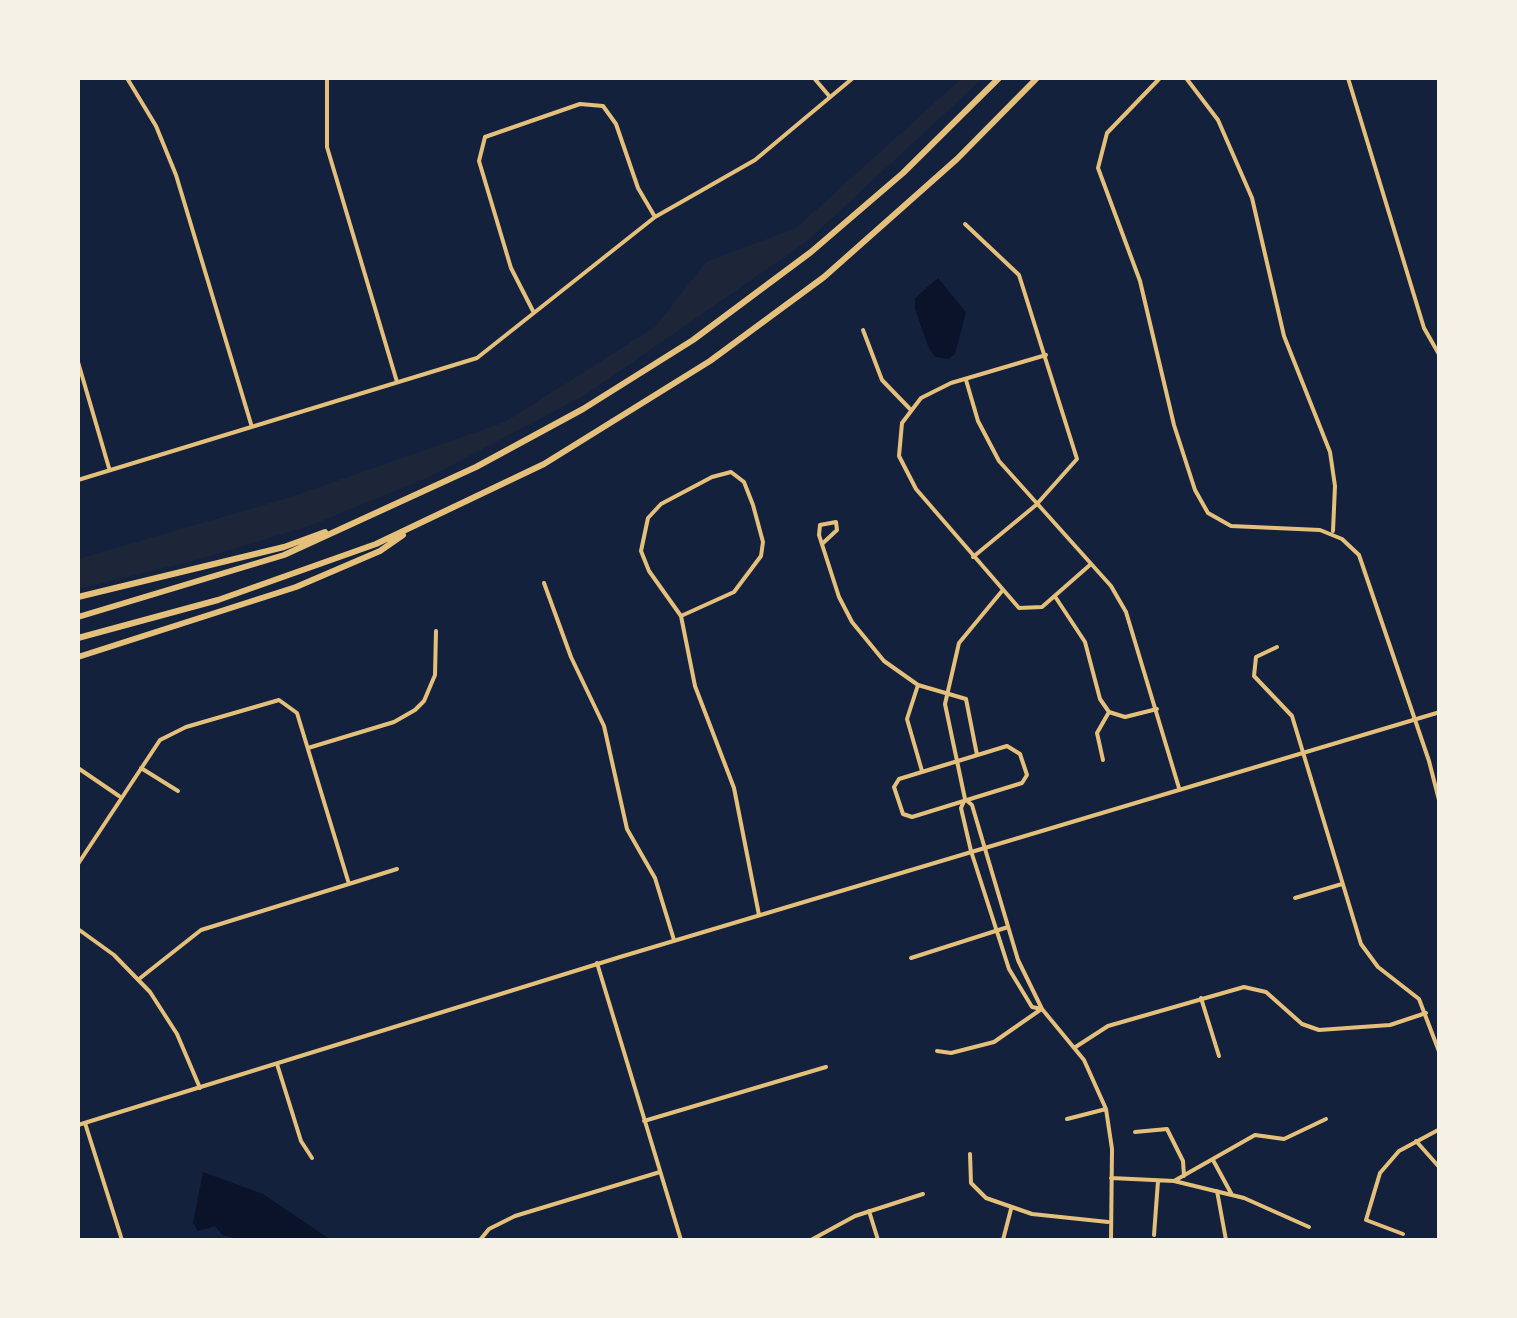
<!DOCTYPE html>
<html>
<head>
<meta charset="utf-8">
<style>
  body { margin:0 }
  #map { position:relative; width:1517px; height:1318px; overflow:hidden; background:#14213d; font-family:Arial,sans-serif }
  canvas { display:block }
  .frame { position:absolute; inset:0; border:80px solid #f6f1e7; pointer-events:none }
</style>
</head>
<body>
<div id="map">
<canvas width="1517" height="1318"></canvas>
<div class="frame"></div>
</div>
<script>
const context = document.querySelector('canvas').getContext('2d');
context.lineJoin = 'round';
function paint(path, color) {
  context.fillStyle = color;
  context.fill(path, 'evenodd');
}
function shape(rows) {
  const path = new Path2D();
  for (const r of rows) {
    path.moveTo(r[0], r[1]);
    for (let i = 2; i < r.length; i += 2) path.lineTo(r[i], r[i + 1]);
  }
  return path;
}
function strokePath(path, color, width, dash) {
  context.strokeStyle = color;
  context.lineWidth = width;
  context.lineCap = dash ? 'butt' : 'round';
  context.setLineDash(dash || []);
  context.stroke(path);
}
paint(shape([
  [962,78,983,78,806,242,585,395,429,477,312,525,200,559,78,589,78,559,288,498,505,422,655,327,706,262,796,228]
]), '#1d2539');
paint(shape([
  [938,278,966,312,955,354,949,359,935,357,928,346,915,309,915,298],
  [203,1172,263,1194,331,1240,241,1240,222,1235,215,1226,198,1231,193,1223]
]), '#0b132b');
strokePath(shape([
  [127,78,156,126,176,175,251,424],
  [327,78,327,147,397,382],
  [814,78,830,97],
  [1160,78,1107,133,1098,168,1140,281,1174,425,1195,490,1208,513,1231,526,1320,530,1342,539,1359,555,1429,761,1440,804],
  [1186,78,1218,120,1252,198,1284,336,1330,452,1335,486,1333,531],
  [1348,78,1424,328,1440,356],
  [965,224,1019,275,1077,459,1036,505,973,557],
  [533,311,511,268,479,161,485,137,580,104,603,106,616,124,638,188,655,217],
  [863,330,882,380,910,409],
  [1046,355,951,383,921,398,902,423,899,456,916,489,1019,608,1042,607,1091,564],
  [78,362,109,468],
  [966,380,978,421,999,461,1111,586,1126,612,1179,788],
  [78,480,477,358,655,217,755,160,853,78],
  [822,544,837,530,836,522,820,525,819,535,839,597,852,622,884,661,918,685,966,699,977,755],
  [544,583,571,657,604,726,627,829,655,878,674,940],
  [1002,591,959,643,945,704,965,799,972,805,1018,960,1042,1009],
  [1056,598,1085,642,1100,699,1109,712,1125,717,1157,709],
  [681,616,734,592,761,556,763,542,753,505,744,482,731,472,712,477,661,504,648,518,641,551,649,571,681,616,695,686,734,788,759,915],
  [1277,647,1256,657,1254,676,1292,716,1361,944,1378,967,1419,999,1440,1054],
  [918,685,907,719,922,771],
  [1007,746,1020,754,1027,775,1022,783,912,817,903,814,894,787,899,779,1007,746],
  [308,748,394,722,415,710,424,701,435,675,436,631],
  [1103,760,1097,733,1109,712],
  [78,768,119,796],
  [141,768,178,791],
  [965,799,961,808,971,851,1009,969,1032,1007,1042,1009,1084,1060,1106,1109,1112,1149,1111,1240],
  [78,864,160,740,186,727,279,700,297,713,349,884],
  [1295,898,1342,884],
  [78,929,114,955,150,992,177,1034,200,1088],
  [911,958,1008,927],
  [597,963,681,1240],
  [139,979,201,930,397,869],
  [1201,998,1219,1056],
  [1074,1048,1108,1026,1244,987,1266,992,1302,1024,1319,1030,1390,1025,1426,1013],
  [937,1051,951,1053,994,1042,1040,1010],
  [277,1064,301,1141,312,1158],
  [1067,1119,1106,1109],
  [644,1121,826,1067],
  [85,1123,122,1240],
  [1135,1132,1167,1129,1183,1161,1184,1176],
  [1416,1141,1440,1168],
  [970,1154,971,1183,986,1198,1032,1214,1108,1222],
  [1213,1160,1232,1195],
  [1111,1178,1174,1181,1255,1135,1284,1139,1326,1119],
  [1174,1181,1244,1198,1309,1227],
  [1217,1191,1226,1240],
  [869,1211,878,1240],
  [1403,1234,1366,1220,1380,1173,1399,1151,1440,1129],
  [1154,1235,1158,1181],
  [480,1240,489,1229,515,1216,660,1172],
  [811,1240,855,1216,923,1194],
  [1003,1240,1011,1209]
]), '#e5c07b', 4);
strokePath(shape([
  [78,1125,620,957,1440,712]
]), '#e5c07b', 4);
strokePath(shape([
  [78,597,284,547,325,532],
  [78,617,284,555,476,467,583,409,693,340,811,252,903,173,999,78],
  [78,638,218,600,376,544,544,464,710,361,824,277,957,159,1037,78],
  [78,657,296,587,380,551,403,535]
]), '#e5c07b', 6);
</script>
</body>
</html>
